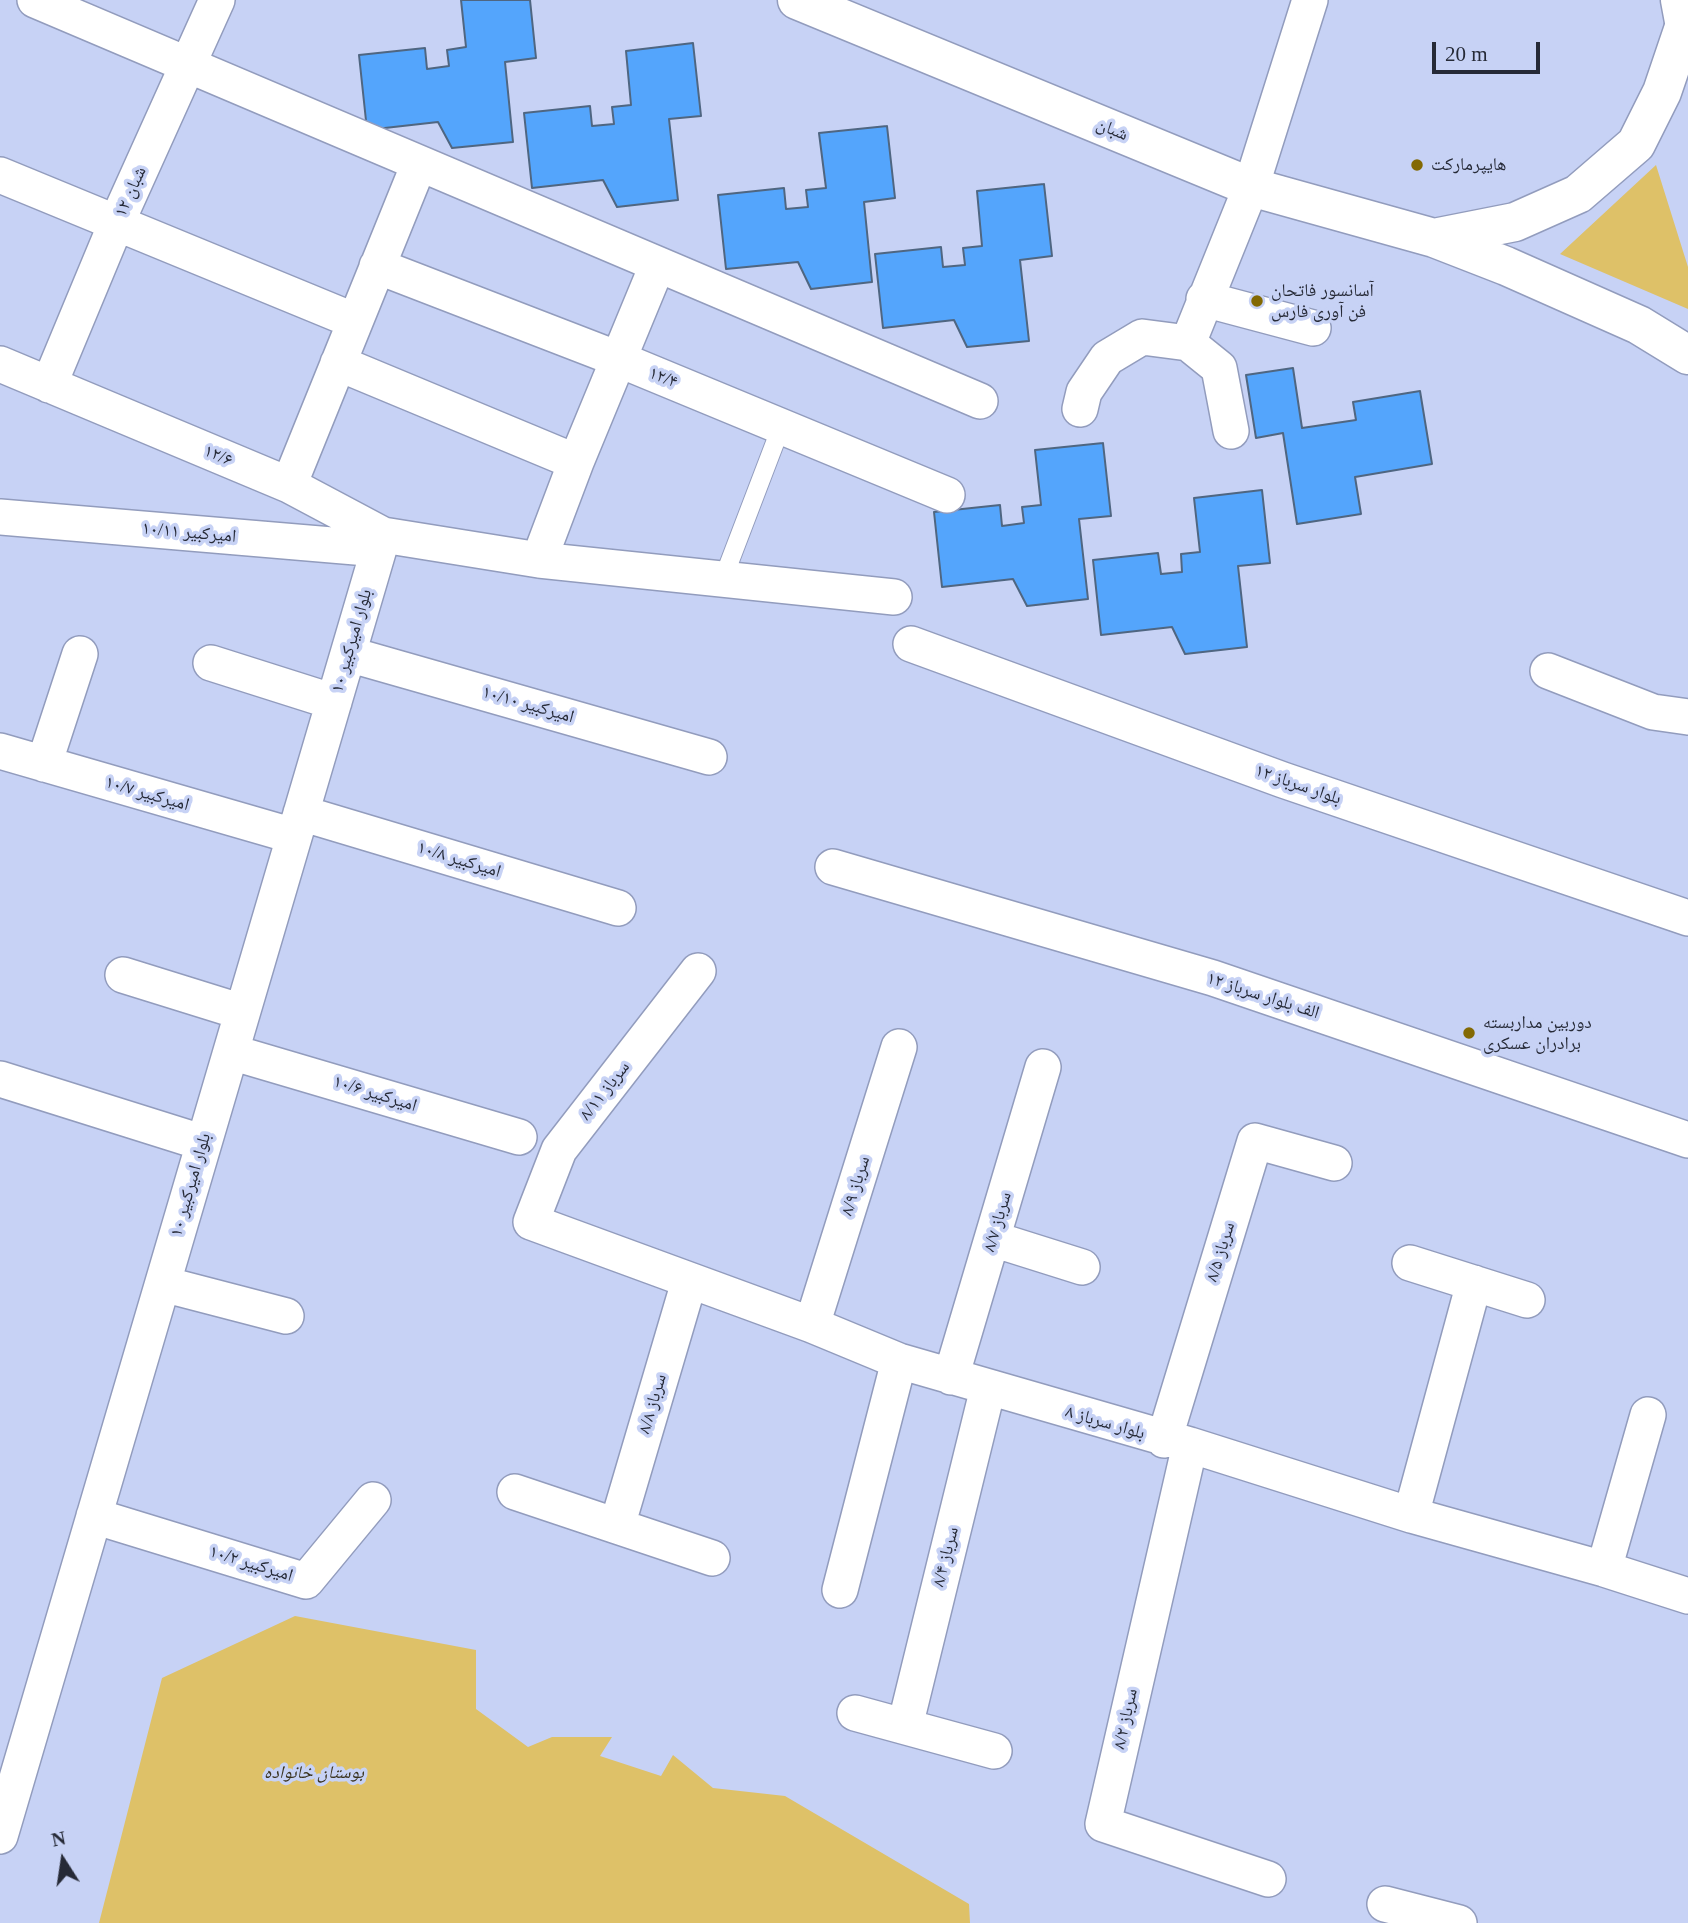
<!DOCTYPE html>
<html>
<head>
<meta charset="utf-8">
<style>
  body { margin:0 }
  #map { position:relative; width:1688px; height:1923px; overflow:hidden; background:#c7d2f5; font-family:"Times New Roman",serif }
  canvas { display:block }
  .north { position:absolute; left:28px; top:1825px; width:70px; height:70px; -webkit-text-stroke:5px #c7d2f5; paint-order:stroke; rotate:348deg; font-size:19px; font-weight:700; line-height:28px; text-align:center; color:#262a37 }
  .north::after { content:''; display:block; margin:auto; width:24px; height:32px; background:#262a37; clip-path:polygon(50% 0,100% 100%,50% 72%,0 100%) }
  .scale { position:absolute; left:1432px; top:42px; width:108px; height:32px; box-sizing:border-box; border:4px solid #262a37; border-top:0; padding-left:9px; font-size:21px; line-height:24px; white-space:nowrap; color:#262a37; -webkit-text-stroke:5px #c7d2f5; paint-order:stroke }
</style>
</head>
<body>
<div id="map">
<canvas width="1688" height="1923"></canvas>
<div class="north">N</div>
<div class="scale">20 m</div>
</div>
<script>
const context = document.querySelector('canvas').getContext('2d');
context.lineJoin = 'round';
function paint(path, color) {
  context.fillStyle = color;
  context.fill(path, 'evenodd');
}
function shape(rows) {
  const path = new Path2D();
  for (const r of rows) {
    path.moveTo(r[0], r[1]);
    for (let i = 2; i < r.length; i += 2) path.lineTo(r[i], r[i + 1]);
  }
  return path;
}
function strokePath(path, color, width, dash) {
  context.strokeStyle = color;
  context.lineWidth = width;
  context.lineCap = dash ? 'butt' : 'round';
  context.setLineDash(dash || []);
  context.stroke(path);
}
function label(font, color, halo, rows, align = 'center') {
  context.font = font + ' "Times New Roman","Noto Naskh Arabic",serif';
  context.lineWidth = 7;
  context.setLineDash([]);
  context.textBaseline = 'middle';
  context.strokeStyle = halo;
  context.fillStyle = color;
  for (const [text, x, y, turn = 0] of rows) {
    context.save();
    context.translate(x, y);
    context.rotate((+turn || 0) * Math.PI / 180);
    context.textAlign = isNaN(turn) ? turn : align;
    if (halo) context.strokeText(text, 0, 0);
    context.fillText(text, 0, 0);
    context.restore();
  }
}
paint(shape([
  [1656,165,1688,267,1688,309,1560,254],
  [295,1616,476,1650,476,1709,528,1747,552,1737,612,1737,600,1756,661,1776,673,1755,713,1788,785,1796,969,1904,970,1923,99,1923,162,1678]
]), '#dec168');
const building = shape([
  [461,0,530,0,536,58,505,62,513,142,452,148,438,122,367,130,359,55,425,48,427,69,449,66,447,50,466,47,461,0],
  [693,43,701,116,669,119,678,200,617,207,603,180,532,188,524,113,590,106,592,126,614,124,612,107,631,105,626,51,693,43],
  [887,126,895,198,864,202,872,282,811,289,798,262,726,269,718,195,784,188,786,209,808,207,806,190,826,188,819,133,887,126],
  [1044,184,1052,256,1020,260,1029,341,967,347,954,320,883,328,875,254,941,247,943,267,965,265,963,248,982,246,977,191,1044,184],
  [1293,368,1302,428,1356,420,1353,402,1420,391,1432,464,1355,477,1361,514,1297,524,1283,433,1256,438,1246,375,1293,368],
  [1103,443,1111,516,1079,519,1088,599,1027,606,1013,579,942,587,934,512,1000,505,1002,526,1024,523,1022,507,1041,505,1035,450,1103,443],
  [1262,490,1270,563,1238,566,1247,647,1185,654,1172,627,1101,635,1093,560,1158,553,1161,574,1182,572,1181,554,1200,552,1194,498,1262,490]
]);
paint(building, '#54a5fc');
strokePath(building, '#4f6681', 2);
const service = shape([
  [723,579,781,427]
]);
const minor = shape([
  [35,0,980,401],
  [0,175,355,321],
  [377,266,618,359,947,495],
  [1204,299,1313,328],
  [1188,343,1251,187,1310,0],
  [338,363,576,462],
  [0,364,289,485,383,535,539,560,894,597],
  [49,385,116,224,217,0],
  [1080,409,1084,392,1107,358,1142,337,1188,343,1219,368,1231,431],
  [289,485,419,164],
  [0,517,379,549],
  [539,560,576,462,657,266],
  [911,644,1283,780,1688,918],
  [348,654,709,757],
  [211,663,334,702],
  [1548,671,1653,712,1688,717],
  [0,751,294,836],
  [44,764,80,654],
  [301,813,618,908],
  [833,867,1213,978,1688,1140],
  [698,971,559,1150,531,1222,812,1325,899,1361,1190,1445,1411,1515,1604,1569,1688,1596],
  [123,975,242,1012],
  [231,1052,519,1137],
  [0,1079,204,1143],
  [993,1239,1082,1267],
  [1410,1263,1527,1300],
  [163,1284,286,1316],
  [812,1325,899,1047],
  [951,1377,1043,1067],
  [1164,1440,1255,1141,1334,1163],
  [1190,1445,1103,1824,1268,1879],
  [515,1492,712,1558],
  [1411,1515,1474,1283],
  [94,1516,306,1581,373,1500],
  [617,1526,689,1282],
  [1604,1569,1648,1415],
  [840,1590,899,1361],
  [855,1713,994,1751],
  [905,1726,988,1388],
  [0,1836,383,535],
  [1385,1904,1459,1923]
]);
const tertiary = shape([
  [797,0,1251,187,1434,238,1506,266,1639,325,1688,355],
  [1434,238,1515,222,1578,194,1636,144,1662,92,1684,27]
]);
const secondary = shape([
  [1680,0,1688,43]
]);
strokePath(service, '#929cbd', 20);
strokePath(minor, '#929cbd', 38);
strokePath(tertiary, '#929cbd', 41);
strokePath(secondary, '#929cbd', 41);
strokePath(service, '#fff', 18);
strokePath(minor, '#fff', 35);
strokePath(tertiary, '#fff', 38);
strokePath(secondary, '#fff', 38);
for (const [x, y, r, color] of [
  [1417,165,7,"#836903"],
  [1257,301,7,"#836903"],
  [1469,1033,7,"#836903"]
]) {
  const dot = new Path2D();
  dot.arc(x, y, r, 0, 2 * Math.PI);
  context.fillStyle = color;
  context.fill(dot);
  strokePath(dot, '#c7d2f5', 2.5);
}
label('18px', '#262a37', '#c7d2f5', [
  ["شبان",1112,130,22],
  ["۱۲ شبان",131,192,-66],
  ["۱۲/۴",663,378,22],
  ["۱۲/۶",218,456,23],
  ["۱۰/۱۱ امیرکبیر",189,533,5],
  ["۱۰ بلوار امیرکبیر",352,641,-74],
  ["۱۰/۱۰ امیرکبیر",528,705,16],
  ["۱۲ بلوار سرباز",1298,785,19],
  ["۱۰/۷ امیرکبیر",147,794,16],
  ["۱۰/۸ امیرکبیر",459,860,17],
  ["۱۲ الف بلوار سرباز",1263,996,18],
  ["۸/۱۱ سرباز",605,1091,-52],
  ["۱۰/۶ امیرکبیر",375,1094,17],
  ["۱۰ بلوار امیرکبیر",191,1185,-74],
  ["۸/۹ سرباز",856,1186,-73],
  ["۸/۷ سرباز",998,1222,-74],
  ["۸/۵ سرباز",1221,1252,-73],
  ["۸/۸ سرباز",653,1404,-74],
  ["۸ بلوار سرباز",1105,1423,16],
  ["۸/۴ سرباز",946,1557,-76],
  ["۱۰/۲ امیرکبیر",251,1564,17],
  ["۸/۲ سرباز",1126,1719,-78]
]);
label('18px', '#262a37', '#c7d2f5', [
  ["هایپرمارکت",1431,165],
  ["آسانسور فاتحان",1271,291],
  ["فن آوری فارس",1271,312],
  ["دوربین مداربسته",1483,1023],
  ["برادران عسکری",1483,1044]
], 'left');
label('italic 18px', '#39321d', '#c7d2f5', [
  ["بوستان خانواده",314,1773]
]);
</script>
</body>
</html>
